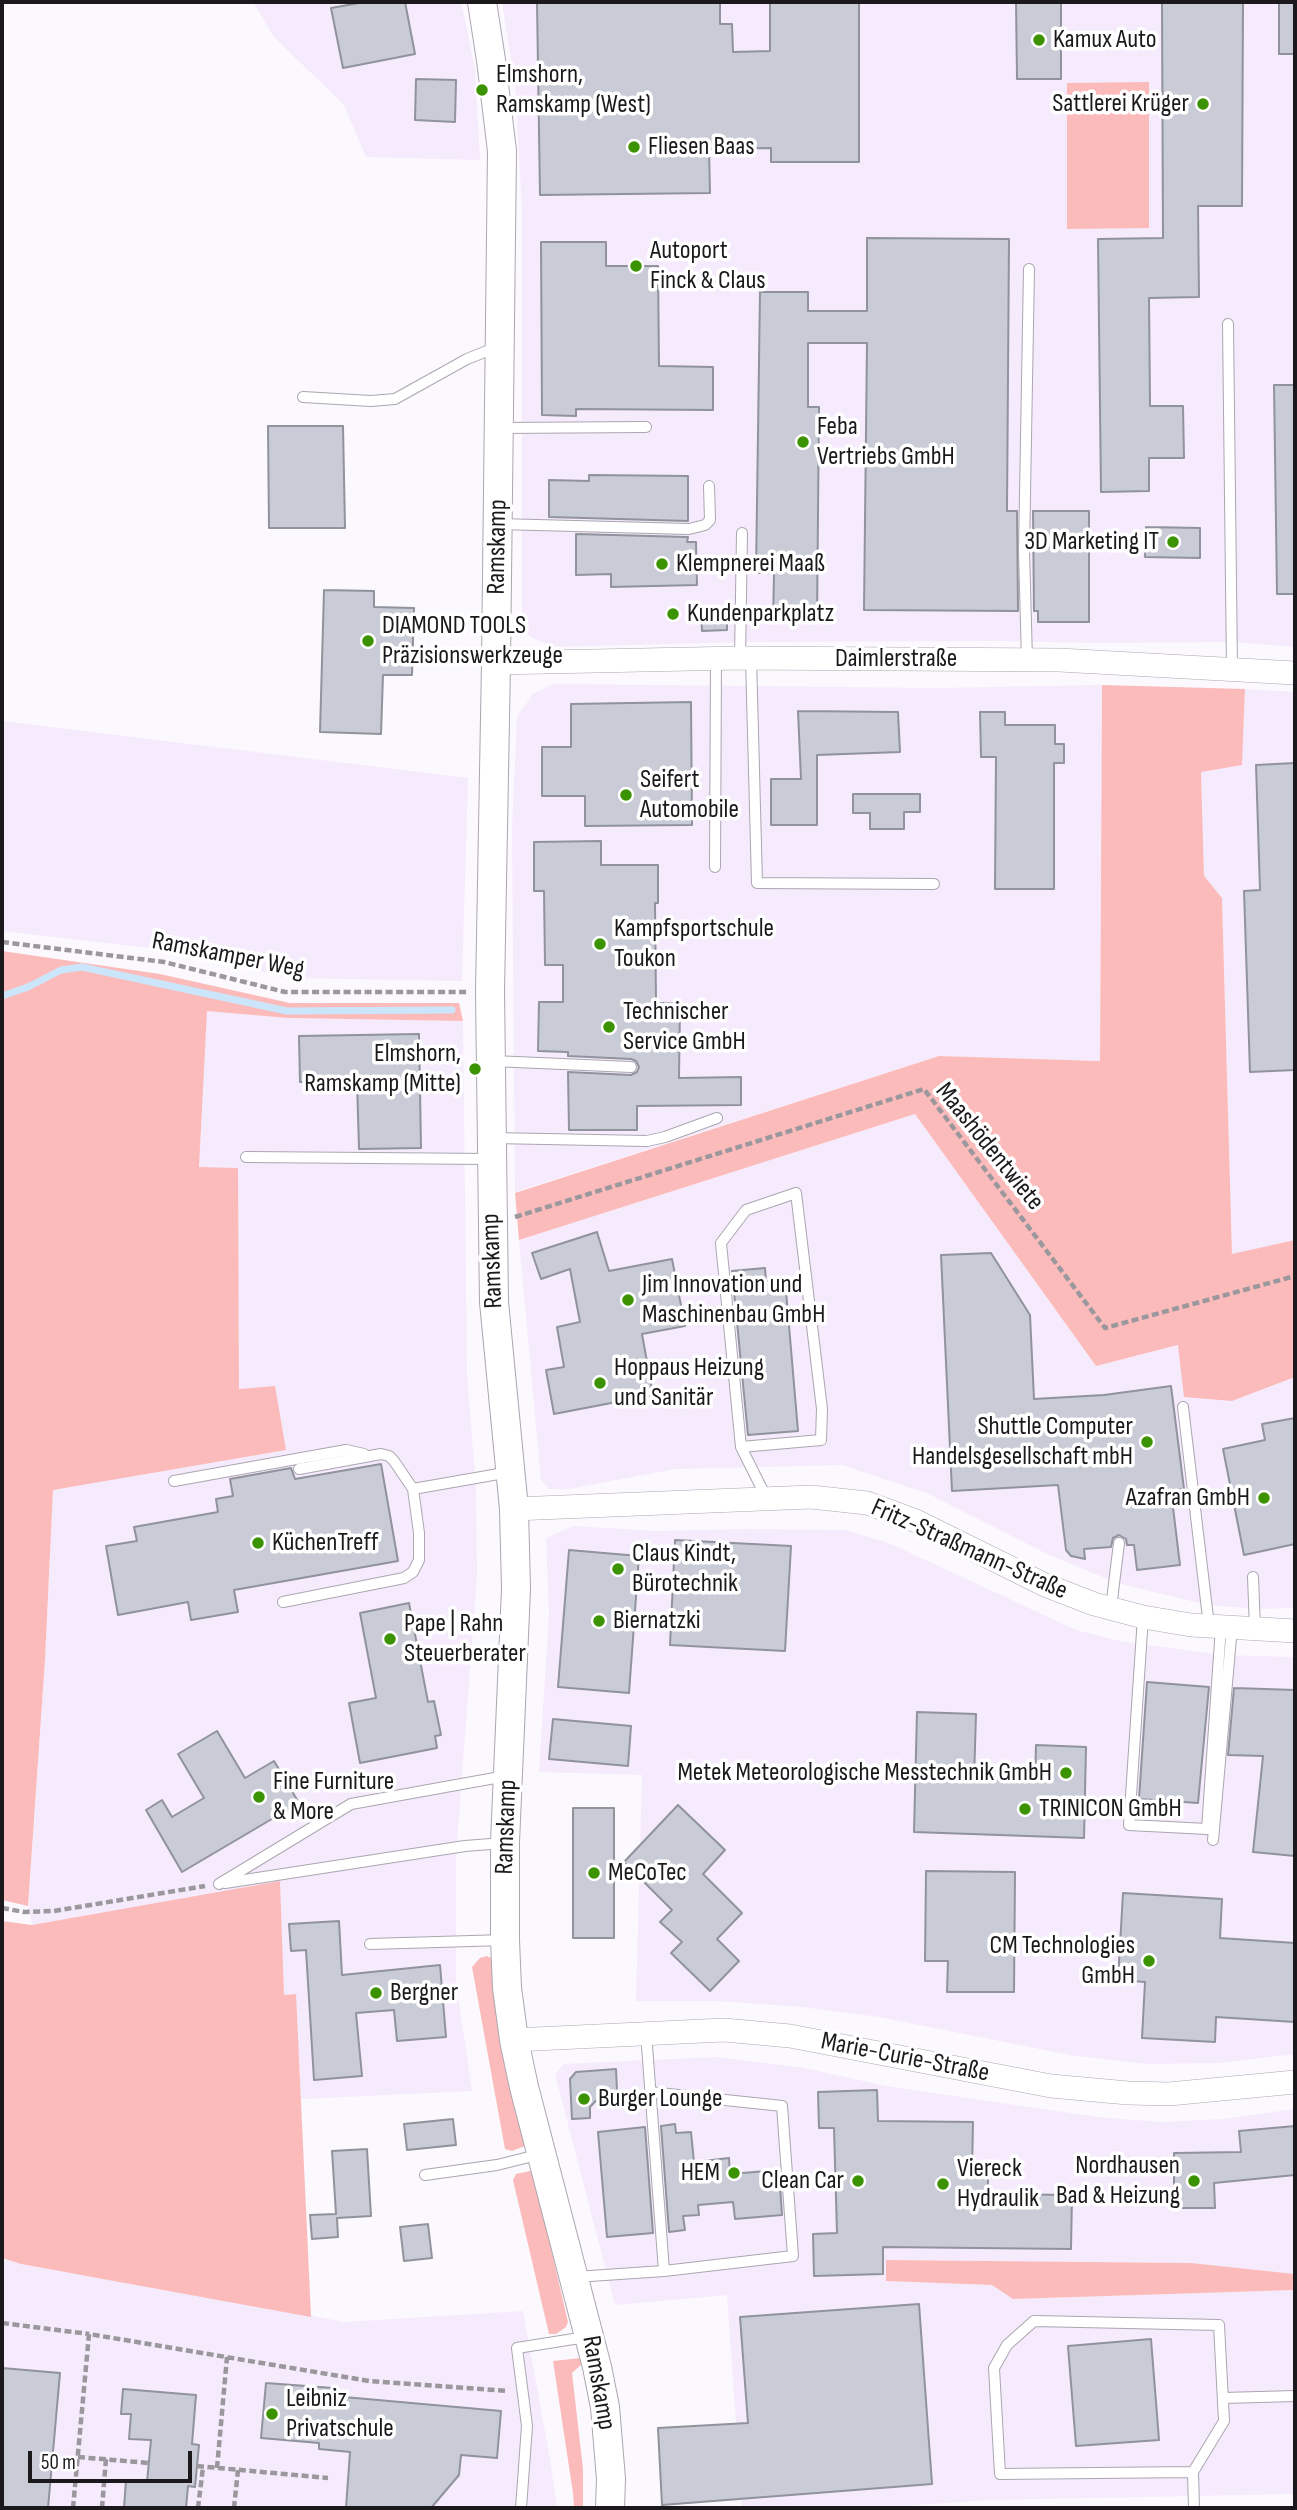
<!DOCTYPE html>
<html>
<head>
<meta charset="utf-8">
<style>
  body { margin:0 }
  #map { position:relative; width:1297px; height:2510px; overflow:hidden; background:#fbf8fe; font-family:"Sofia Sans Condensed",sans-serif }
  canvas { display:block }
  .frame { position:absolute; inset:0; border:4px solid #1b191c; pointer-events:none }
  .scale { position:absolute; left:28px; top:2451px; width:164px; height:32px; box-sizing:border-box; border:4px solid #1b191c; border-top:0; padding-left:9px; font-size:21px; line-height:24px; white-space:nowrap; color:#1b191c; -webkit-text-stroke:5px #fff; paint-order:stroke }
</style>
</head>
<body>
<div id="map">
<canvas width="1297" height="2510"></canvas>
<div class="frame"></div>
<div class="scale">50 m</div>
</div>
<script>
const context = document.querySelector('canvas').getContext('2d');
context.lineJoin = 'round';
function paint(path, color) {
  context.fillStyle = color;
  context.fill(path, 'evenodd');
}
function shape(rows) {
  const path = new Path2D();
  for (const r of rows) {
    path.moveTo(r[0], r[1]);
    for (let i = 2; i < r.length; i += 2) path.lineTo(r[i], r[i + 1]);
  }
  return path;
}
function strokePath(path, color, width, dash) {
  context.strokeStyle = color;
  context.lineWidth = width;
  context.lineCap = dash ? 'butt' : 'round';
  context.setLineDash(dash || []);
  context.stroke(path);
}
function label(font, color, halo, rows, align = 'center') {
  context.font = font + ' "Sofia Sans Condensed",sans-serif';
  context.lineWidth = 7;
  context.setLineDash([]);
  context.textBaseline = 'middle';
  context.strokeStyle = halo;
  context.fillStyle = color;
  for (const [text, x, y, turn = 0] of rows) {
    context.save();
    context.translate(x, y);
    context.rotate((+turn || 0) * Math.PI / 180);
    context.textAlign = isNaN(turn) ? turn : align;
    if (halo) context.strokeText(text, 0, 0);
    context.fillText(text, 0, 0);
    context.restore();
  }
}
paint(shape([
  [253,2,461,2,475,69,480,160,366,157,344,105,274,37],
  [502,2,1295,2,1295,647,1232,642,1098,643,997,641,745,642,554,647,532,638,522,630,522,209,515,85],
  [1068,83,1149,227,1067,229],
  [553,684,937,688,1102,685,1100,1061,939,1056,515,1192,512,829,517,717,533,694],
  [1245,689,1295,692,1295,1240,1232,1255,1222,898,1204,876,1201,771,1242,765],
  [2,721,468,778,462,981,289,978,167,950,2,931],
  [206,1010,288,1018,463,1021,467,1374,476,1489,477,1575,456,1856,456,1982,472,2091,301,2099,295,1995,284,1996,32,1925,28,1906,45,1660,53,1490,286,1449,239,1389,237,1168,199,1168],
  [915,1114,1096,1366,1178,1345,1232,1401,1295,1377,1295,1608,1257,1609,1208,1605,1117,1583,1047,1554,929,1494,842,1465,675,1469,569,1489,549,1489,541,1480,519,1240],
  [573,1526,656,1531,745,1529,846,1530,891,1544,1076,1630,1120,1641,1221,1655,1295,1657,1295,2054,1219,2063,1146,2064,1070,2055,879,2017,802,2007,717,2001,636,2001,642,1775,539,1772,549,1615,546,1538],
  [716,2057,804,2068,886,2086,1097,2117,1161,2122,1224,2119,1295,2109,1295,2274,1191,2263,886,2260,887,2281,992,2285,1013,2299,1295,2290,1295,2494,989,2500,874,2508,742,2508,727,2295,615,2305,555,2074,564,2064],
  [2,2258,21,2264,345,2322,523,2311,550,2459,557,2508,2,2508]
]), '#f5ebfc');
paint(shape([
  [1149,82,1149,228,1067,229,1067,83],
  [1102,685,1245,689,1242,765,1201,772,1204,876,1222,898,1232,1254,1295,1240,1295,1377,1232,1401,1184,1397,1178,1345,1096,1366,915,1114,519,1240,515,1193,939,1056,1100,1061],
  [2,951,160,974,290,1003,459,1003,463,1021,288,1018,207,1011,199,1167,238,1168,239,1389,275,1386,286,1450,53,1490,45,1660,28,1906,2,1900],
  [280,1881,284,1995,296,1994,311,2317,21,2264,2,2258,2,1921,32,1925],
  [487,1956,491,1958,503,2044,525,2146,512,2151,505,2149,472,1967,480,1958],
  [530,2171,534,2176,568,2322,566,2327,556,2334,549,2334,513,2180,516,2174],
  [886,2260,1191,2263,1295,2274,1295,2290,1013,2299,992,2285,886,2281],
  [581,2358,582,2364,572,2373,583,2469,583,2508,574,2508,573,2493,553,2361]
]), '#fcbbbb');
strokePath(shape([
  [2,996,28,987,61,970,82,967,287,1011,452,1010]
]), '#cbe6fb', 7);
const building = shape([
  [365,2,405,2,415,54,343,68,331,8,365,2],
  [537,2,720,2,720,24,732,24,733,52,770,51,770,2,859,2,859,162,771,162,771,148,709,149,710,193,540,195,537,2],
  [1016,2,1061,2,1061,79,1017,79,1016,2],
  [1162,2,1243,2,1242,206,1198,206,1199,297,1149,298,1150,406,1183,406,1184,458,1149,458,1149,491,1101,492,1098,239,1163,238,1162,2],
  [1279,2,1295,2,1295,54,1279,54,1279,2],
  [416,79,456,80,455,122,415,120,416,79],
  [867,238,1009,239,1007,511,1017,511,1018,611,864,610,867,343,808,343,808,407,819,407,817,622,773,622,774,573,756,573,760,292,808,292,808,311,867,311,867,238],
  [541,242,606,242,606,266,658,266,659,366,713,367,713,410,576,409,576,416,542,415,541,242],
  [1274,385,1295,385,1295,594,1277,594,1274,385],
  [268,426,343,426,345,528,269,528,268,426],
  [589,475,688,476,688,521,549,517,549,480,589,481,589,475],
  [1033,511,1089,511,1089,622,1038,622,1038,611,1034,611,1033,511],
  [1146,527,1200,528,1200,558,1145,557,1146,527],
  [576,534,688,537,687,542,696,542,697,585,611,587,611,574,576,575,576,534],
  [324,590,374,591,374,607,414,608,412,675,383,675,381,734,320,732,324,590],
  [727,610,727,630,702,631,701,611,727,610],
  [691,702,692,825,585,826,585,796,542,796,542,747,571,747,571,704,691,702],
  [798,711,898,712,900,752,817,755,817,825,771,825,771,779,801,779,798,711],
  [980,712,1005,712,1005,725,1055,725,1055,744,1064,744,1064,763,1054,763,1054,889,995,889,996,757,981,757,980,712],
  [1295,763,1295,1070,1250,1072,1244,891,1260,890,1256,765,1295,763],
  [853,794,920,794,920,812,904,812,904,829,870,829,870,813,853,813,853,794],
  [601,841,601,865,658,865,658,903,655,903,656,1003,680,1003,679,1078,741,1077,741,1105,637,1106,637,1130,569,1130,568,1072,631,1075,637,1072,639,1067,636,1061,631,1059,568,1056,568,1052,538,1051,539,1002,563,1002,563,965,545,965,544,891,534,891,534,842,601,841],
  [419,1034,421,1148,359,1149,357,1081,300,1082,299,1036,419,1034],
  [597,1232,609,1271,672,1259,685,1326,642,1334,653,1395,554,1414,546,1370,564,1367,557,1327,580,1322,570,1269,541,1279,532,1253,597,1232],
  [991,1253,1030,1315,1034,1399,1104,1395,1171,1386,1184,1489,1171,1491,1180,1565,1137,1570,1134,1545,1127,1545,1126,1539,1119,1535,1113,1538,1111,1547,1084,1549,1085,1559,1071,1556,1066,1550,1058,1485,952,1491,941,1255,991,1253],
  [765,1268,766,1281,785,1279,798,1431,748,1435,732,1271,765,1268],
  [1295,1418,1295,1544,1244,1555,1223,1449,1265,1440,1262,1424,1295,1418],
  [381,1464,398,1561,234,1590,238,1612,191,1620,188,1602,118,1615,106,1546,137,1541,134,1527,218,1512,216,1499,233,1496,230,1479,291,1468,295,1479,381,1464],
  [675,1540,791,1546,785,1651,670,1645,675,1540],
  [569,1550,639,1556,629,1693,558,1687,569,1550],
  [409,1603,428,1702,434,1701,441,1735,435,1736,437,1748,360,1763,349,1703,376,1698,360,1613,409,1603],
  [1147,1682,1209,1687,1198,1803,1139,1799,1147,1682],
  [1234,1688,1295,1690,1295,1856,1253,1852,1263,1756,1228,1755,1234,1688],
  [917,1712,976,1714,974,1780,1035,1781,1036,1745,1086,1747,1084,1838,914,1832,917,1712],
  [553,1719,631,1726,628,1766,549,1759,553,1719],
  [217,1731,245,1778,274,1761,299,1803,182,1872,146,1810,162,1800,172,1817,204,1798,178,1754,217,1731],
  [678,1805,725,1850,703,1874,742,1913,717,1939,739,1961,710,1991,671,1953,682,1942,660,1922,672,1910,624,1862,678,1805],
  [573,1808,614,1808,614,1938,573,1938,573,1808],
  [926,1871,1015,1872,1014,1992,947,1992,948,1961,925,1961,926,1871],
  [1123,1893,1222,1899,1220,1938,1295,1943,1295,2022,1216,2017,1215,2042,1142,2038,1145,1982,1118,1980,1123,1893],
  [339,1921,342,1975,440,1965,446,2037,397,2041,394,2010,356,2013,362,2076,314,2080,306,1950,291,1951,289,1924,339,1921],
  [616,2069,617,2091,605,2091,590,2107,590,2118,572,2119,570,2079,576,2072,616,2069],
  [877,2090,878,2121,973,2122,972,2173,988,2173,988,2194,1072,2195,1071,2249,883,2247,883,2274,814,2276,813,2234,837,2233,834,2128,819,2128,818,2092,877,2090],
  [453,2119,456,2145,407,2150,404,2124,453,2119],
  [675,2124,676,2133,691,2132,694,2162,729,2158,730,2174,779,2170,782,2215,735,2219,733,2202,698,2205,699,2215,683,2216,685,2230,669,2232,661,2126,675,2124],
  [1295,2126,1295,2175,1214,2183,1215,2208,1174,2208,1174,2153,1241,2152,1239,2131,1295,2126],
  [645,2127,653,2233,607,2237,598,2132,645,2127],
  [367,2149,371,2216,337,2218,338,2237,312,2239,310,2215,336,2214,332,2151,367,2149],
  [428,2224,432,2258,404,2261,400,2227,428,2224],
  [919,2304,932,2484,662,2505,658,2428,748,2423,740,2317,919,2304],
  [1151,2339,1159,2440,1076,2446,1068,2346,1151,2339],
  [2,2368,60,2373,48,2508,2,2508,2,2368],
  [266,2383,333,2388,333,2396,501,2411,497,2458,461,2455,459,2475,431,2508,346,2508,350,2452,319,2449,319,2443,261,2438,266,2383],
  [123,2389,196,2395,192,2444,199,2445,195,2487,188,2486,186,2508,124,2508,126,2480,147,2482,151,2440,129,2439,131,2414,121,2414,123,2389]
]);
paint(building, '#c9ccd6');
strokePath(building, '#90929c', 2);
const service = shape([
  [1228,324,1232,669],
  [303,397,371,401,395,399,467,359,497,347],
  [499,428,646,427],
  [498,524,689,529,705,525,710,520,709,486],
  [740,658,742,533],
  [751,658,757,883,934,884],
  [1027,660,1024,551,1029,269],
  [715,867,716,659],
  [493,1061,631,1067],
  [493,1138,647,1141,665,1137,717,1118],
  [246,1157,491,1159],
  [1183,1407,1209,1626],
  [741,1447,821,1440,822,1409,796,1193,746,1210,721,1243,741,1447,767,1499],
  [299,1469,381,1454,389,1456,394,1461,413,1489,510,1472],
  [174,1481,346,1450,364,1454],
  [1253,1577,1255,1629],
  [283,1602,404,1578,413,1572,419,1560,419,1533,413,1489],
  [1111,1608,1119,1543],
  [1143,1617,1129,1825,1207,1829,1221,1627],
  [1213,1840,1232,1627],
  [225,1883,465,1846,504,1843],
  [219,1884,351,1804,506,1776],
  [370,1944,505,1940],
  [646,2033,664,2271],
  [425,2175,497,2165,541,2154],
  [575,2277,664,2271,793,2256,782,2106,650,2092],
  [1223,2398,1295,2396],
  [1193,2472,1000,2474,994,2368,1007,2345,1034,2321,1219,2325,1224,2421,1193,2472,1194,2508],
  [521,2508,527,2426,517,2348,586,2337]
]);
const minor = shape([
  [496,663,740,658,1059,660,1295,673],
  [514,1509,811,1497,867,1503,916,1521,1045,1585,1094,1604,1143,1617,1191,1625,1295,1631],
  [514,2040,724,2030,790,2036,1051,2086,1128,2093,1169,2094,1295,2082]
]);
const tertiary = shape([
  [482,2,491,60,502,151,496,663,490,992,494,1302,514,1509,516,1589,505,1842,505,1940,507,1988,514,2040,524,2087,597,2367,605,2407,611,2479,610,2508]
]);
strokePath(service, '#aba6b0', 12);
strokePath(minor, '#aba6b0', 24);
strokePath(tertiary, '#aba6b0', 30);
strokePath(shape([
  [2,942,164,962,285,992,468,992],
  [515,1217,924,1089,1105,1328,1295,1276],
  [2,1908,24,1912,54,1911,205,1886],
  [2,2323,89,2334],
  [78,2457,149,2463],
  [197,2466,328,2478],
  [217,2468,227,2357],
  [73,2508,89,2334,369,2381,508,2391],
  [102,2508,106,2459],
  [198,2508,203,2467],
  [234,2508,238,2470]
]), '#9b989d', 4.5, [7, 3.5]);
strokePath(service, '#fff', 10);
strokePath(minor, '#fff', 23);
strokePath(tertiary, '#fff', 28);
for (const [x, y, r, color] of [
  [1039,40,7,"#3b9302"],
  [482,90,7,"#3b9302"],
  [1203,104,7,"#3b9302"],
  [634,147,7,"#3b9302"],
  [636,266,7,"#3b9302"],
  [803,442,7,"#3b9302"],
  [1173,542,7,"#3b9302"],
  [662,564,7,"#3b9302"],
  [673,614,7,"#3b9302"],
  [368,641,7,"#3b9302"],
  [626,795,7,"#3b9302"],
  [600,944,7,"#3b9302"],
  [609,1027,7,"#3b9302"],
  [475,1069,7,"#3b9302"],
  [628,1300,7,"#3b9302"],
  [600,1383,7,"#3b9302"],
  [1147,1442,7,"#3b9302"],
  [1264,1498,7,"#3b9302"],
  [258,1543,7,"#3b9302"],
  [618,1569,7,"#3b9302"],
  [599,1621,7,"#3b9302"],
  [390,1639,7,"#3b9302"],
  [1066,1773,7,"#3b9302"],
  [259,1797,7,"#3b9302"],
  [1025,1809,7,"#3b9302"],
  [594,1873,7,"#3b9302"],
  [1149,1961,7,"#3b9302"],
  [376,1993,7,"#3b9302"],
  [584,2099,7,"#3b9302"],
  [734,2173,7,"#3b9302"],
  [858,2181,7,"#3b9302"],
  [1194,2181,7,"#3b9302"],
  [943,2184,7,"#3b9302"],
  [272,2414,7,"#3b9302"]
]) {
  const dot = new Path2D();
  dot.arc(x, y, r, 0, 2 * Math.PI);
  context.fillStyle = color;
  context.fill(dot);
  strokePath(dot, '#fff', 2.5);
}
label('26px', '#1b191c', '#fff', [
  ["Kamux Auto",1053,40],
  ["Elmshorn,",496,75],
  ["Ramskamp (West)",496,105],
  ["Sattlerei Krüger",1189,104,"right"],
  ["Fliesen Baas",648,147],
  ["Autoport",650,251],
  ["Finck & Claus",650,281],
  ["Feba",817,427],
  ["Vertriebs GmbH",817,457],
  ["3D Marketing IT",1159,542,"right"],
  ["Klempnerei Maaß",676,564],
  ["Kundenparkplatz",687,614],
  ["DIAMOND TOOLS",382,626],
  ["Präzisionswerkzeuge",382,656],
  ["Seifert",640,780],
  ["Automobile",640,810],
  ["Kampfsportschule",614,929],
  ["Toukon",614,959],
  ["Technischer",623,1012],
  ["Service GmbH",623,1042],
  ["Elmshorn,",461,1054,"right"],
  ["Ramskamp (Mitte)",461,1084,"right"],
  ["Jim Innovation und",642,1285],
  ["Maschinenbau GmbH",642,1315],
  ["Hoppaus Heizung",614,1368],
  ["und Sanitär",614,1398],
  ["Shuttle Computer",1133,1427,"right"],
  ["Handelsgesellschaft mbH",1133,1457,"right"],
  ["Azafran GmbH",1250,1498,"right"],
  ["KüchenTreff",272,1543],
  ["Claus Kindt,",632,1554],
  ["Bürotechnik",632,1584],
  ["Biernatzki",613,1621],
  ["Pape | Rahn",404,1624],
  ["Steuerberater",404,1654],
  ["Metek Meteorologische Messtechnik GmbH",1052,1773,"right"],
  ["Fine Furniture",273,1782],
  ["& More",273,1812],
  ["TRINICON GmbH",1039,1809],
  ["MeCoTec",608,1873],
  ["CM Technologies",1135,1946,"right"],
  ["GmbH",1135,1976,"right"],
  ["Bergner",390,1993],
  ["Burger Lounge",598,2099],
  ["Nordhausen",1180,2166,"right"],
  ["Bad & Heizung",1180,2196,"right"],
  ["Viereck",957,2169],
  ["Hydraulik",957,2199],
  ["HEM",720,2173,"right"],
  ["Clean Car",844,2181,"right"],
  ["Leibniz",286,2399],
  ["Privatschule",286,2429]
], 'left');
label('26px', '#1b191c', '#fff', [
  ["Ramskamp",498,547,-89],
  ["Daimlerstraße",896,659],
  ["Ramskamper Weg",228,956,11],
  ["Maashödentwiete",989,1147,51],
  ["Ramskamp",493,1261,-92],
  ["Fritz-Straßmann-Straße",969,1550,24],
  ["Ramskamp",507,1827,-88],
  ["Marie-Curie-Straße",905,2058,11],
  ["Ramskamp",598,2383,80]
]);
</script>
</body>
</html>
